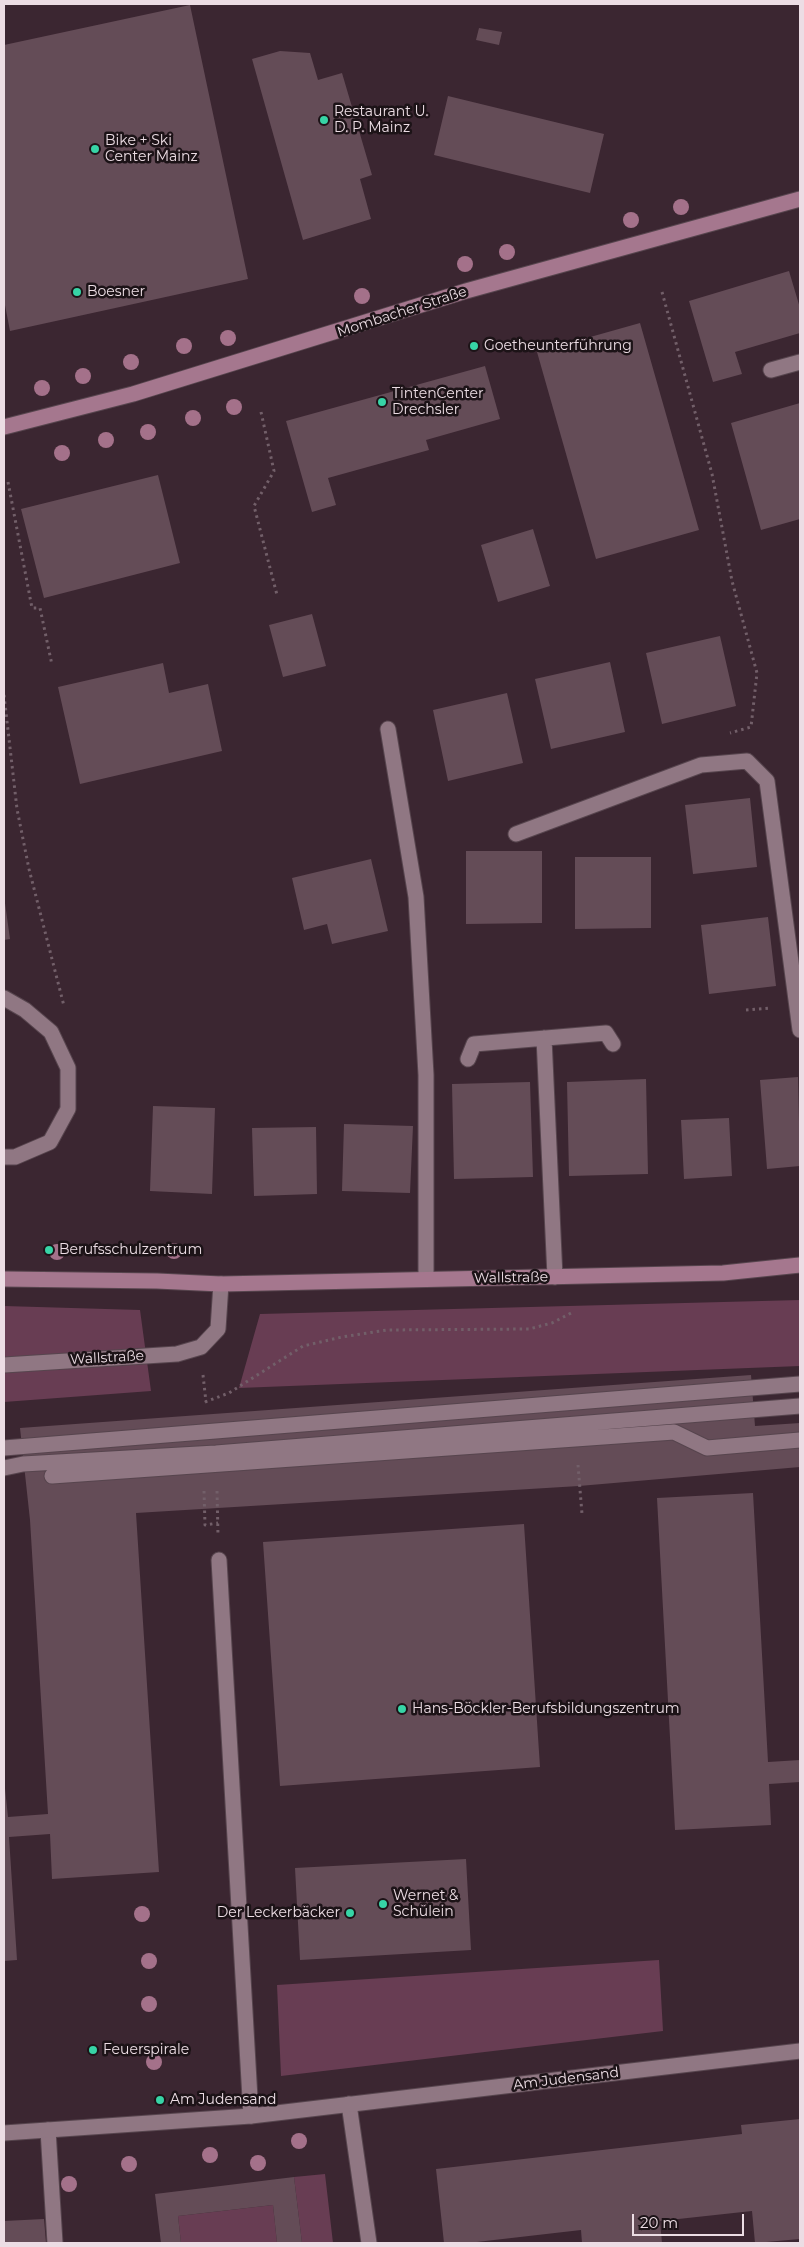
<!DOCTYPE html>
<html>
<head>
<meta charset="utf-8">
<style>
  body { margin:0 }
  #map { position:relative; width:804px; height:2247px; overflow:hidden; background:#3b2631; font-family:Montserrat,sans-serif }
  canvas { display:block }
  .frame { position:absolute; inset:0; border:5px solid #ecdde4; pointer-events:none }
  .scale { position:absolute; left:632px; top:2214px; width:112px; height:22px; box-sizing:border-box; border:2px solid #ecdde4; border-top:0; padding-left:6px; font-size:15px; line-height:18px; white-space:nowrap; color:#ecdde4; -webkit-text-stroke:4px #1c1317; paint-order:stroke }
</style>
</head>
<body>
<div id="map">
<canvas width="804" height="2247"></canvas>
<div class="frame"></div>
<div class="scale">20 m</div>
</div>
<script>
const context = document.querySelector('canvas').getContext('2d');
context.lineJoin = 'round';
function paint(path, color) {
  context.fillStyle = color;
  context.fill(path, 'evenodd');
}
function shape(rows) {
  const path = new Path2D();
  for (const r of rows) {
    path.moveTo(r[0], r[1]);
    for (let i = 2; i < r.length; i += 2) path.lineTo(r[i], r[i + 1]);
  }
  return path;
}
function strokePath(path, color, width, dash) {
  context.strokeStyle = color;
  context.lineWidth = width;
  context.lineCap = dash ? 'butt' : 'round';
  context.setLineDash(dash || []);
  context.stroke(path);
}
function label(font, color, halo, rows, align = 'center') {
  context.font = font + ' Montserrat,sans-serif';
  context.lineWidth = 5;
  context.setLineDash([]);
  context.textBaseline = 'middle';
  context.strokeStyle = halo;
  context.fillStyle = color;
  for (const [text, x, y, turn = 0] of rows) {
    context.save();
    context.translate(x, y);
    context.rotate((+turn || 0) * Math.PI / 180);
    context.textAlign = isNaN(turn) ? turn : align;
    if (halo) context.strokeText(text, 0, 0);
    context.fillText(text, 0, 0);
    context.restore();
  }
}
paint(shape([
  [800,1300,800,1366,239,1388,260,1314],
  [4,1306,140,1310,151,1391,4,1402],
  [659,1960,663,2031,281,2076,277,1985],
  [325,2174,333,2243,302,2243,294,2177],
  [273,2205,277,2243,181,2243,178,2216]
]), '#683d53');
paint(shape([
  [190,5,248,279,10,331,4,300,4,45],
  [479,28,502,32,499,45,476,40],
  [280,51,310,53,318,80,342,73,372,175,360,179,371,219,303,240,252,59],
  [448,96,604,134,590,193,434,155],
  [789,271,800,308,800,333,735,352,742,374,713,382,689,301],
  [640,323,699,530,596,559,537,352],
  [485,366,500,419,426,440,429,450,328,478,336,505,312,512,286,421],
  [800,403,800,519,761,530,731,423],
  [158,475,180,563,44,598,21,509],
  [533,529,550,586,498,602,481,545],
  [312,614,326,666,283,677,269,625],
  [720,636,736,706,662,724,646,653],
  [610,662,625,732,551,749,535,679],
  [163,663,169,693,208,684,222,751,80,784,58,687],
  [507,693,523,763,448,781,433,710],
  [750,798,757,867,693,874,685,805],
  [466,851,542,851,542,923,466,924],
  [575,857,651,857,651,928,575,929],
  [371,859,388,931,332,944,327,924,304,930,292,878],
  [4,896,10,939,4,940],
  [768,917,776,986,709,994,701,925],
  [798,1077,800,1166,767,1169,760,1080],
  [646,1079,648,1174,569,1176,567,1082],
  [530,1082,533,1177,454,1179,452,1084],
  [153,1106,215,1108,212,1194,150,1191],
  [729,1118,732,1176,684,1179,681,1120],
  [344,1124,413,1126,410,1193,342,1191],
  [316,1127,317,1194,254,1196,252,1128],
  [751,1375,755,1426,800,1423,800,1467,579,1486,136,1513,159,1872,52,1879,50,1834,9,1837,17,1960,4,1961,4,1779,8,1817,48,1814,30,1520,20,1428],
  [753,1493,768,1762,800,1760,800,1782,769,1784,771,1825,675,1830,657,1498],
  [524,1524,540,1767,280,1786,263,1542],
  [466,1859,471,1950,300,1960,295,1868],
  [800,2119,800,2239,755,2243,752,2211,660,2221,662,2243,582,2243,581,2230,468,2243,444,2243,436,2169,742,2134,741,2125],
  [294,2177,302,2243,277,2243,273,2205,178,2216,181,2243,161,2243,155,2194],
  [44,2219,46,2243,4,2243,4,2221]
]), '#644c57');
const lane = shape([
  [771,370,800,362],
  [388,729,416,897,426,1075,426,1279],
  [516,834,701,765,747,761,767,781,800,1030],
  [4,998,25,1010,51,1032,68,1068,68,1109,50,1142,15,1157,4,1157],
  [544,1038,555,1277],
  [468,1059,474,1044,606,1033,613,1044],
  [4,1365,177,1354,201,1347,218,1329,221,1284],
  [4,1448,800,1384],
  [4,1468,23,1464,216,1453,800,1406],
  [52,1476,674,1432,707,1448,800,1440],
  [219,1560,251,2116],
  [349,2104,369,2243],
  [48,2130,55,2243]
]);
const street = shape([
  [4,2133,251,2116,800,2051]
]);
const secondary = shape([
  [4,427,133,394,466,291,800,199],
  [4,1279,157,1281,221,1284,723,1273,800,1265]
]);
strokePath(lane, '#57454e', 17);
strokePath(street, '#57454e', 17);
strokePath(secondary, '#57454e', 17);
strokePath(shape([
  [662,292,712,474,732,581,757,673,751,727,730,733],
  [261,412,274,471,254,506,277,595],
  [8,482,32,608,40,608,52,665],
  [4,695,17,809,29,869,64,1006],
  [746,1010,770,1008],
  [203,1375,206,1402],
  [205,1402,229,1393,303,1346,342,1337,387,1330,529,1329,552,1323,571,1313],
  [578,1465,582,1514],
  [204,1491,205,1525,218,1523],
  [217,1491,218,1535]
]), '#725f69', 3, [2.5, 4]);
strokePath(lane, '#907783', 15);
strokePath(street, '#907783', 15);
strokePath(secondary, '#a5778e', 15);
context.fillStyle = '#a4718a';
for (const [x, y] of [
  [681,207],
  [631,220],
  [507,252],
  [465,264],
  [362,296],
  [228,338],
  [184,346],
  [131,362],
  [83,376],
  [42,388],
  [234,407],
  [193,418],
  [148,432],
  [106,440],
  [62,453],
  [174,1251],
  [57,1252],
  [142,1914],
  [149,1961],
  [149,2004],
  [154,2062],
  [299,2141],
  [210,2155],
  [258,2163],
  [129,2164],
  [69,2184]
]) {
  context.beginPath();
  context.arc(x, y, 8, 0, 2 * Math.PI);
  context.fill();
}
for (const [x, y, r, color] of [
  [324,120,5,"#37d4a6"],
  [95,149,5,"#37d4a6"],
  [77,292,5,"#37d4a6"],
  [474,346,5,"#37d4a6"],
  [382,402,5,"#37d4a6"],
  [49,1250,5,"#37d4a6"],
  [402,1709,5,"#37d4a6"],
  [383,1904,5,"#37d4a6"],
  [350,1913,5,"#37d4a6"],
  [93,2050,5,"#37d4a6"],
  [160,2100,5,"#37d4a6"]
]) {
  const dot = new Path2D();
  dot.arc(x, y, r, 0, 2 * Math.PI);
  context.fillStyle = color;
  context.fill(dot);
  strokePath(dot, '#1c1317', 2);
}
label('14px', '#ecdde4', '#1c1317', [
  ["Restaurant U.",334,112],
  ["D. P. Mainz",334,128],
  ["Bike + Ski",105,141],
  ["Center Mainz",105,157],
  ["Boesner",87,292],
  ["Goetheunterführung",484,346],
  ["TintenCenter",392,394],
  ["Drechsler",392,410],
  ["Berufsschulzentrum",59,1250],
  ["Hans-Böckler-Berufsbildungszentrum",412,1709],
  ["Wernet &",393,1896],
  ["Schülein",393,1912],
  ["Der Leckerbäcker",340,1913,"right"],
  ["Feuerspirale",103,2050],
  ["Am Judensand",170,2100]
], 'left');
label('14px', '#ecdde4', '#1c1317', [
  ["Mombacher Straße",402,312,-18],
  ["Wallstraße",511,1278,-1],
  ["Wallstraße",107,1358,-3],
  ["Am Judensand",566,2079,-7]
]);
</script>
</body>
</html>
